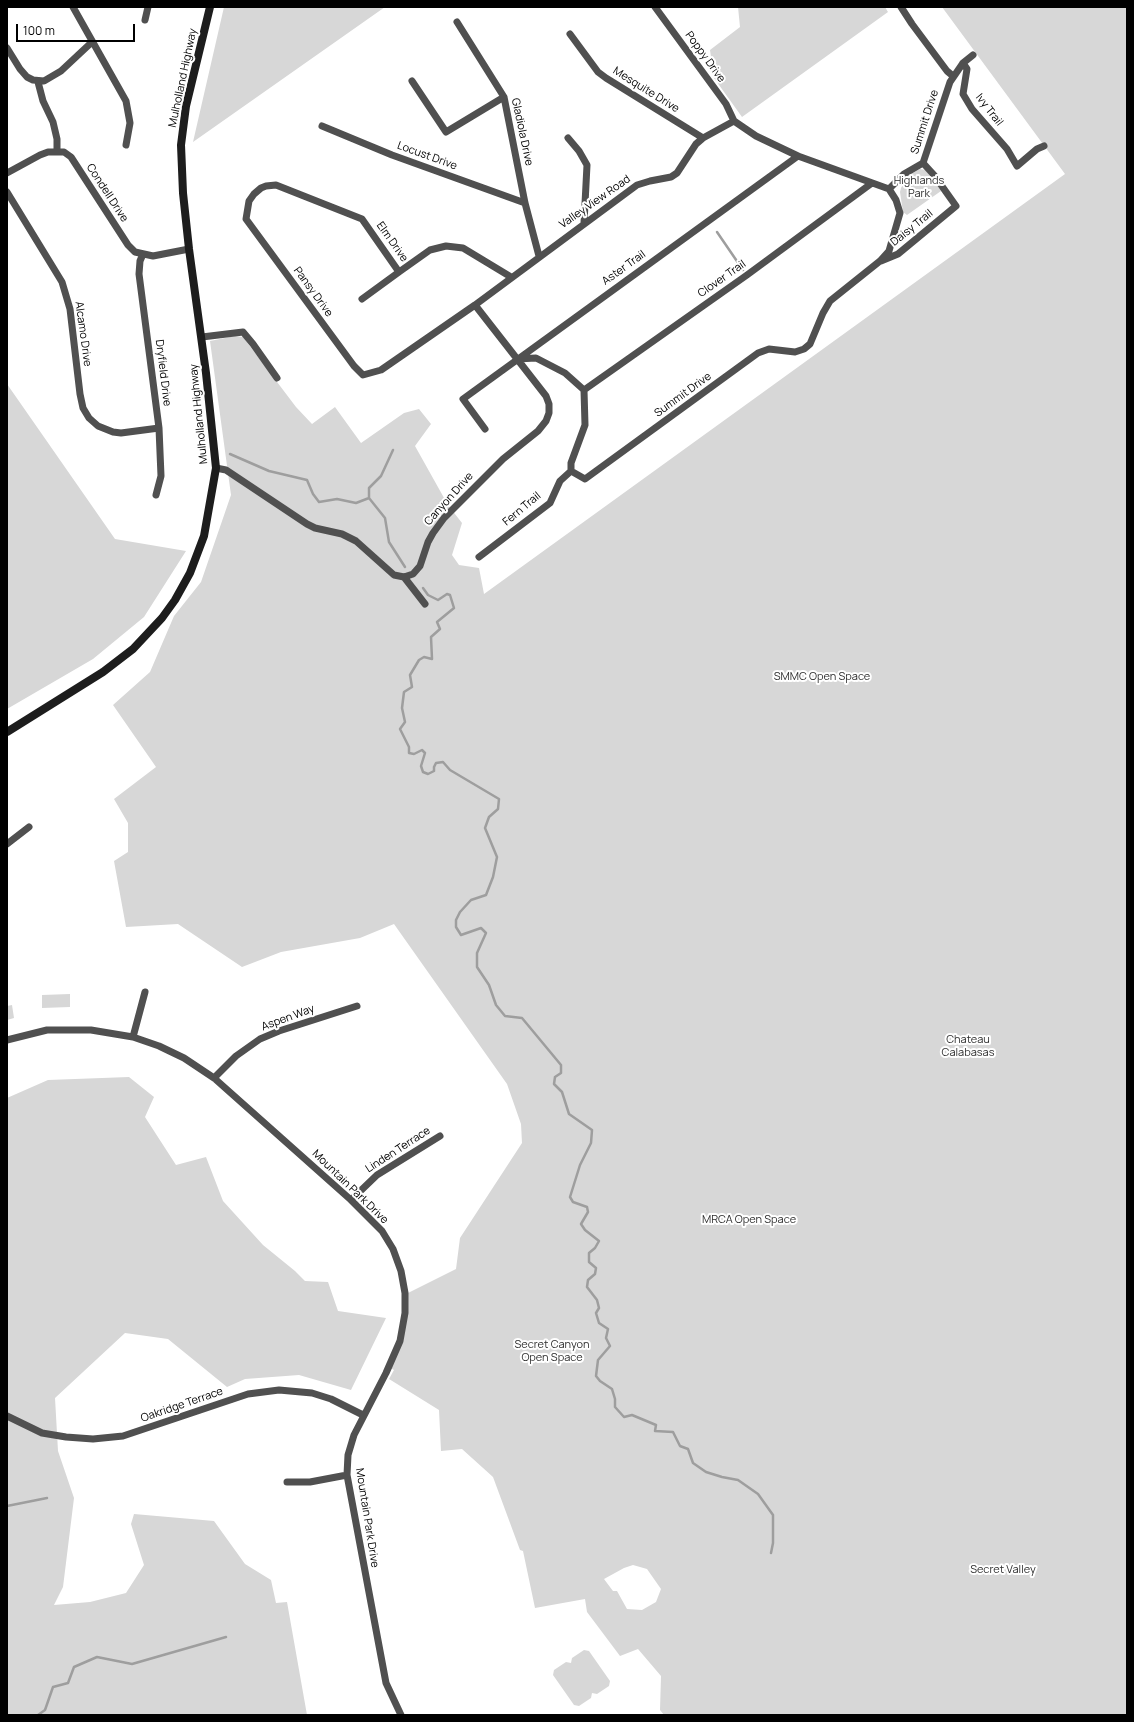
<!DOCTYPE html>
<html>
<head>
<meta charset="utf-8">
<style>
  body { margin:0 }
  #map { position:relative; width:1134px; height:1722px; overflow:hidden; background:#fff; font-family:Manrope,sans-serif }
  canvas { display:block }
  .frame { position:absolute; inset:0; border:8px solid #000; pointer-events:none }
  .scale { position:absolute; left:16px; top:24px; width:119px; height:18px; box-sizing:border-box; border:2px solid #000; border-top:0; padding-left:5px; font-size:12px; line-height:14px; white-space:nowrap; color:#000; -webkit-text-stroke:3px #fff; paint-order:stroke }
</style>
</head>
<body>
<div id="map">
<canvas width="1134" height="1722"></canvas>
<div class="frame"></div>
<div class="scale">100 m</div>
</div>
<script>
const context = document.querySelector('canvas').getContext('2d');
context.lineJoin = 'round';
function paint(path, color) {
  context.fillStyle = color;
  context.fill(path, 'evenodd');
}
function shape(rows) {
  const path = new Path2D();
  for (const r of rows) {
    path.moveTo(r[0], r[1]);
    for (let i = 2; i < r.length; i += 2) path.lineTo(r[i], r[i + 1]);
  }
  return path;
}
function strokePath(path, color, width, dash) {
  context.strokeStyle = color;
  context.lineWidth = width;
  context.lineCap = dash ? 'butt' : 'round';
  context.setLineDash(dash || []);
  context.stroke(path);
}
function label(font, color, halo, rows, align = 'center') {
  context.font = font + ' Manrope,sans-serif';
  context.lineWidth = 4;
  context.setLineDash([]);
  context.textBaseline = 'middle';
  context.strokeStyle = halo;
  context.fillStyle = color;
  for (const [text, x, y, turn = 0] of rows) {
    context.save();
    context.translate(x, y);
    context.rotate((+turn || 0) * Math.PI / 180);
    context.textAlign = isNaN(turn) ? turn : align;
    if (halo) context.strokeText(text, 0, 0);
    context.fillText(text, 0, 0);
    context.restore();
  }
}
paint(shape([
  [224,7,385,7,193,142],
  [738,7,885,7,888,12,742,117,714,78,710,50,740,27],
  [942,7,1127,7,1127,1715,664,1715,660,1710,661,1676,638,1649,620,1656,587,1612,585,1599,535,1608,523,1551,520,1550,493,1477,462,1449,441,1451,439,1410,389,1379,394,1370,387,1366,394,1352,408,1293,456,1269,460,1238,522,1143,521,1124,507,1084,394,924,360,938,281,952,242,967,178,924,126,927,114,861,128,852,128,823,114,799,156,767,113,705,150,672,174,616,201,582,231,495,210,341,235,336,243,337,296,407,312,424,335,407,361,443,404,413,419,409,431,424,415,446,448,505,462,523,452,555,459,565,479,568,484,594,1065,174],
  [633,1565,647,1569,661,1589,656,1602,642,1610,627,1609,617,1591,613,1591,604,1579,624,1568],
  [920,169,926,170,941,191,907,215,903,212,900,192,901,188,907,176],
  [7,384,115,539,186,551,144,617,93,659,7,709],
  [70,994,70,1007,42,1008,42,995],
  [12,1005,14,1018,7,1020,7,1006],
  [129,1077,154,1097,145,1117,176,1165,206,1157,223,1201,263,1245,295,1271,305,1281,328,1282,338,1311,386,1318,351,1390,299,1375,245,1379,227,1387,168,1339,125,1333,55,1398,58,1451,74,1498,63,1587,54,1605,90,1602,126,1593,144,1565,131,1524,134,1514,214,1521,245,1564,271,1580,276,1603,287,1602,307,1715,7,1715,7,1098,48,1080],
  [584,1650,589,1651,610,1681,609,1686,597,1694,592,1693,591,1698,579,1706,574,1705,553,1675,554,1670,566,1662,571,1663,572,1658]
]), '#d7d7d7');
strokePath(shape([
  [717,232,743,270],
  [230,454,269,471,307,480,313,494,319,502,337,499,356,503,369,498,385,518,389,542,405,567],
  [369,498,369,488,381,476,393,450],
  [423,588,428,595,438,600,447,594,450,595,454,608,437,622,440,629,431,637,432,659,424,657,419,660,410,675,412,687,404,692,402,708,405,722,400,729,409,747,409,753,414,754,422,750,425,753,421,766,423,772,428,774,434,771,434,767,436,763,443,762,450,770,499,799,498,809,489,817,485,828,497,857,493,877,486,895,471,900,460,912,456,920,456,927,461,935,481,928,486,933,477,953,477,967,489,985,496,1005,505,1016,522,1018,561,1065,561,1073,555,1077,554,1084,562,1092,569,1114,592,1130,591,1143,580,1165,570,1197,573,1202,587,1207,588,1212,581,1224,585,1230,599,1241,595,1248,589,1253,589,1262,596,1268,595,1274,588,1280,587,1287,597,1300,599,1308,596,1313,599,1323,608,1329,606,1338,610,1346,598,1360,596,1376,600,1381,612,1389,615,1399,615,1407,624,1417,632,1415,656,1425,655,1431,673,1432,680,1446,688,1449,693,1463,706,1472,722,1477,738,1480,758,1494,773,1515,773,1543,771,1553],
  [7,1506,47,1498],
  [38,1715,45,1710,53,1687,68,1683,74,1667,97,1657,132,1664,226,1637]
]), '#9e9e9e', 2.5);
strokePath(shape([
  [73,7,126,101,130,123,126,145],
  [655,7,726,104,734,121],
  [901,7,912,24,947,71,953,76],
  [145,20,148,7],
  [457,22,504,97,525,203,539,256],
  [570,34,598,72,606,78,703,138],
  [7,48,20,69,27,77,33,80,44,81,61,71,92,42],
  [963,63,967,69,963,94,972,109,1007,149,1017,166,1037,149,1044,146],
  [412,81,446,132,504,97],
  [38,82,43,101,53,122,57,139,57,151],
  [322,126,392,155,525,203],
  [568,138,579,151,587,165,584,223],
  [7,173,40,155,48,152,64,152,71,157,128,245,135,252,153,256,189,249],
  [889,189,904,174,923,163,950,82,963,63,973,55],
  [7,192,62,282,70,309,80,394,83,408,89,418,98,426,113,432,121,433,159,428],
  [143,254,140,261,139,274,159,428,161,476,156,495],
  [881,261,898,254,956,206,934,175,923,163],
  [511,277,463,248,446,246,430,250,399,272,362,219,276,185,266,186,261,188,254,194,249,201,246,219,354,366,363,375,381,370,475,305,637,185,650,181,671,177,677,173,696,144,703,138,734,121],
  [362,299,399,272],
  [202,337,243,332,253,344,277,378],
  [517,359,536,358,565,373,584,390,585,425,571,463,571,471,585,479,758,353,769,349,795,352,804,349,810,344,823,313,830,301,880,261,889,251,900,213,896,200,889,189,798,156,756,136,734,121],
  [584,390,747,275,872,183],
  [485,429,463,399,798,156],
  [216,468,226,470,307,524,315,528,342,534,356,541,394,575,404,577,413,574,420,566,428,542,433,533,444,518,503,459,538,431,546,421,549,413,549,404,546,396,475,305],
  [479,557,550,503,560,481,571,471],
  [404,577,425,604],
  [7,844,29,827],
  [133,1037,145,992],
  [7,1040,47,1030,91,1030,133,1037,159,1046,184,1058,214,1078,351,1200,382,1231,393,1249,401,1271,405,1293,405,1313,400,1341,386,1373,354,1435,348,1455,347,1475,386,1683,401,1715],
  [214,1078,236,1056,260,1039,279,1031,357,1006],
  [351,1200,377,1175,440,1136],
  [7,1416,42,1433,66,1437,93,1439,123,1436,248,1394,279,1390,312,1393,331,1399,363,1415],
  [287,1482,310,1482,347,1475]
]), '#505050', 7);
strokePath(shape([
  [7,732,103,672,133,649,162,618,175,600,190,573,204,536,216,468,206,373,189,249,183,193,181,145,186,106,210,7]
]), '#1d1d1d', 8);
label('11px', '#000', '#fff', [
  ["Poppy Drive",705,57,54],
  ["Mulholland Highway",183,78,-78],
  ["Mesquite Drive",646,90,32],
  ["Ivy Trail",989,110,52],
  ["Summit Drive",925,122,-72],
  ["Gladiola Drive",522,132,78],
  ["Locust Drive",427,156,20],
  ["Condell Drive",107,193,57],
  ["Valley View Road",595,202,-35],
  ["Daisy Trail",912,228,-39],
  ["Elm Drive",392,242,55],
  ["Aster Trail",624,268,-36],
  ["Clover Trail",722,279,-35],
  ["Pansy Drive",313,292,54],
  ["Alcamo Drive",83,334,82],
  ["Dryfield Drive",163,373,83],
  ["Summit Drive",683,395,-36],
  ["Mulholland Highway",199,414,-96],
  ["Canyon Drive",449,499,-48],
  ["Fern Trail",522,509,-40],
  ["Aspen Way",288,1018,-20],
  ["Linden Terrace",398,1150,-33],
  ["Mountain Park Drive",350,1187,44],
  ["Oakridge Terrace",182,1405,-19],
  ["Mountain Park Drive",367,1518,81]
]);
label('11px', '#2e2e2e', '#fff', [
  ["Highlands",919,181],
  ["Park",919,194],
  ["SMMC Open Space",822,677],
  ["Chateau",968,1040],
  ["Calabasas",968,1053],
  ["MRCA Open Space",749,1220],
  ["Secret Canyon",552,1345],
  ["Open Space",552,1358],
  ["Secret Valley",1003,1570]
]);
</script>
</body>
</html>
